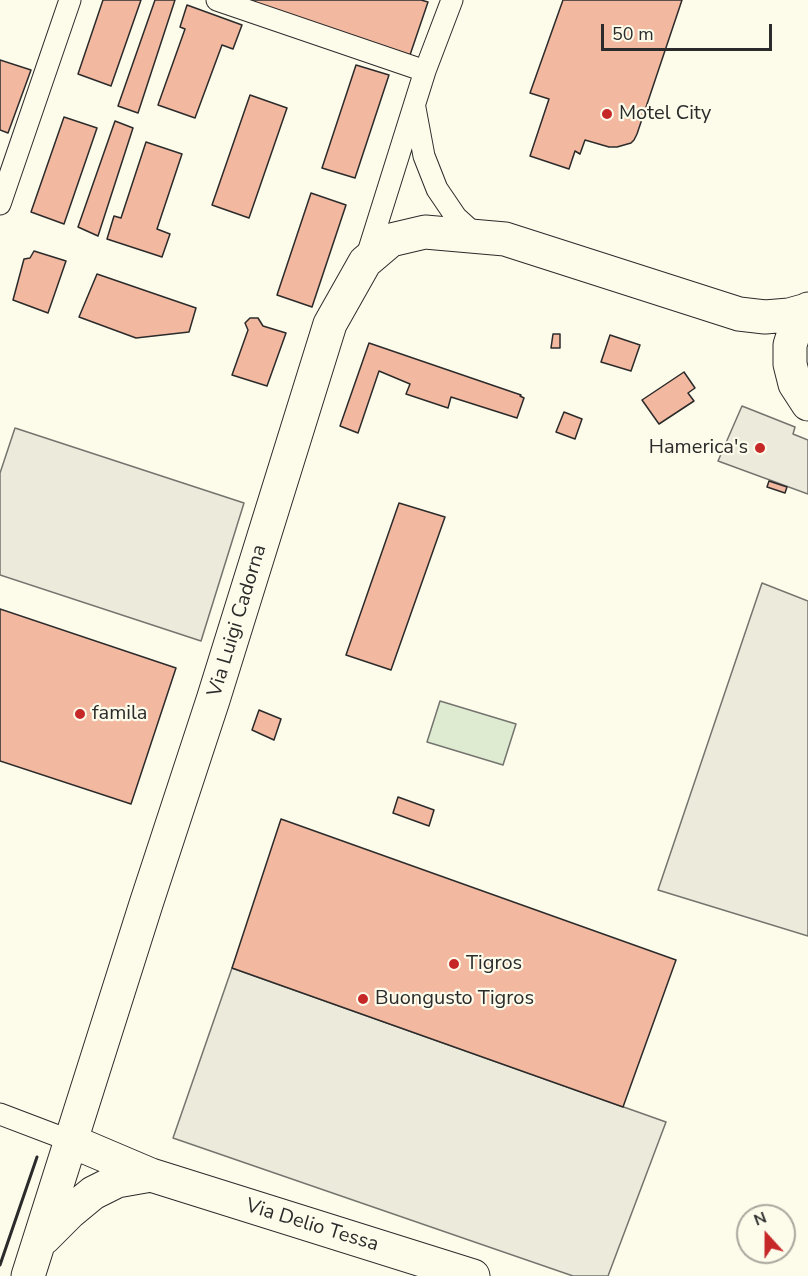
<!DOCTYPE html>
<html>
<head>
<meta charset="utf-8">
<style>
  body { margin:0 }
  #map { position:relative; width:808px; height:1276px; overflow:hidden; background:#fdfbea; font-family:"Nunito Sans",sans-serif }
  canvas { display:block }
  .north { position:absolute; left:736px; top:1204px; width:60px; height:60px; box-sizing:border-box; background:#fdfbea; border:2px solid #a9a89e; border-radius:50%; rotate:339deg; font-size:16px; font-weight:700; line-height:24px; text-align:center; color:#2b2b2b }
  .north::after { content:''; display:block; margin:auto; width:21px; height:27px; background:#c62828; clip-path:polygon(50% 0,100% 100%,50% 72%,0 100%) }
  .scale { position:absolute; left:601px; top:24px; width:171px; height:27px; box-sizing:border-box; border:3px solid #2b2b2b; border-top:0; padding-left:8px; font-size:18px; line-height:21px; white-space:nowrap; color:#2b2b2b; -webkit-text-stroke:4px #fdfbea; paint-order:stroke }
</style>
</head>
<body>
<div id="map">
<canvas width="808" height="1276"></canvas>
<div class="north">N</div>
<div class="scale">50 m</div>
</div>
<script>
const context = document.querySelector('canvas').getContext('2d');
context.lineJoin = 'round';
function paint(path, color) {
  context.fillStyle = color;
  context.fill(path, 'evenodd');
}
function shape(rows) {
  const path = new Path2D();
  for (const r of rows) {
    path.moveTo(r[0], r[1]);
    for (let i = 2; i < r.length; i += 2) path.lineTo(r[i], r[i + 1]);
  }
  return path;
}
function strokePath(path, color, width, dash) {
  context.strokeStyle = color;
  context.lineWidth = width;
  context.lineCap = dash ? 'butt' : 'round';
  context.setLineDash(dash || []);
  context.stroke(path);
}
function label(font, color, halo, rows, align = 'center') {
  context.font = font + ' "Nunito Sans",sans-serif';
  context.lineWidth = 4.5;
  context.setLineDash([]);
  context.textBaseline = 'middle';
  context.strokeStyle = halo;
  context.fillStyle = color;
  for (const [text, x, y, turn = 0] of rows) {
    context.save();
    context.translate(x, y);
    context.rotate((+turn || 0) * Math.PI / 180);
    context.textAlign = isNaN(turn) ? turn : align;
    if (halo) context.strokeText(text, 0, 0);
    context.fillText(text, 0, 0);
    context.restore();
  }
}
const green = shape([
  [440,701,516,724,503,765,427,742,440,701]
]);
paint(green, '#deebd1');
strokePath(green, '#74746e', 1.5);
const parking = shape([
  [742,406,795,427,793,434,808,440,808,494,718,461,742,406],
  [15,428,244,503,201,641,0,575,0,473,15,428],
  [762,583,808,601,808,936,658,890,762,583],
  [232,968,666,1122,608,1276,573,1276,173,1138,232,968]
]);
paint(parking, '#eceadb');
strokePath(parking, '#74746e', 1.5);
const building = shape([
  [103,0,141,0,111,86,78,74,103,0],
  [155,0,175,0,138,113,118,106,155,0],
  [246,0,421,0,428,2,410,55,246,0],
  [563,0,682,0,637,134,634,140,631,143,617,147,609,147,585,140,580,154,575,151,569,169,530,156,549,99,530,93,563,0],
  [187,5,242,25,233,49,222,45,195,118,158,105,185,29,180,27,187,5],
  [0,60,31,70,8,133,0,130,0,60],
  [356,65,389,75,355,178,322,168,356,65],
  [250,95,287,108,249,218,212,205,250,95],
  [64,117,97,128,64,224,31,212,64,117],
  [115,121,133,128,98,236,78,227,115,121],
  [146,142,182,154,157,229,170,234,162,257,107,239,114,216,121,218,146,142],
  [311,193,346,205,312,307,277,295,311,193],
  [34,251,66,261,48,313,13,300,24,259,30,258,34,251],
  [97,274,196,308,189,332,136,338,79,317,97,274],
  [250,318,258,318,263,326,286,333,267,386,232,375,248,330,245,323,250,318],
  [553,334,560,334,560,348,551,348,553,334],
  [610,335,640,345,631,371,601,362,610,335],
  [369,343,521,395,520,396,524,398,517,418,451,397,448,408,406,394,410,384,379,371,358,433,340,426,369,343],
  [684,372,695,388,688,393,694,401,659,424,642,400,684,372],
  [564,412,582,419,575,439,556,432,564,412],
  [769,481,787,487,785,493,767,487,769,481],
  [399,503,445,517,391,670,346,655,399,503],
  [0,609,176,668,131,804,0,761,0,609],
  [259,710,281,719,274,740,252,730,259,710],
  [398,797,434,810,429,826,393,813,398,797],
  [281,819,676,960,623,1107,232,968,281,819]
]);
paint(building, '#f2b8a0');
strokePath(building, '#2b2b2b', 1.5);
const minor = shape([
  [217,0,425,71],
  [415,108,424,156,437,189,456,217,477,236],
  [0,204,70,0],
  [366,259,425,71,452,0],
  [0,1114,71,1141]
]);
const primary = shape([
  [808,309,796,326,790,345,790,364,795,384,808,404],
  [71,1141,151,1175,473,1276],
  [44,1238,70,1212,93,1193,117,1181,151,1175],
  [28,1276,146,904,213,700,330,324,365,262,391,240,425,232,505,239,739,314,765,317,789,315,807,310]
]);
strokePath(minor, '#2b2b2b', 23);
strokePath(primary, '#2b2b2b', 35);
strokePath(minor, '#fdfbea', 21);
strokePath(primary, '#fdfbea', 33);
strokePath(shape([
  [0,1265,37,1157]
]), '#2b2b2b', 3);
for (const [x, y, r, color] of [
  [607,114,6,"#c62828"],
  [760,448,6,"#c62828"],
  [80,714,6,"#c62828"],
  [454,964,6,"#c62828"],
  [363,999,6,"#c62828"]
]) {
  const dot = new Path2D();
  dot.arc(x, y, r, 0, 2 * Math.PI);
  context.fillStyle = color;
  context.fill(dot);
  strokePath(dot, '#fdfbea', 2);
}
label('20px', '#2b2b2b', '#fdfbea', [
  ["Motel City",619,114],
  ["Hamerica's",748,448,"right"],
  ["famila",92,714],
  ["Tigros",466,964],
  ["Buongusto Tigros",375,999]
], 'left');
label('20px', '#2b2b2b', '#fdfbea', [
  ["Via Luigi Cadorna",238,621,-73],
  ["Via Delio Tessa",312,1226,17]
]);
</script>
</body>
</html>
